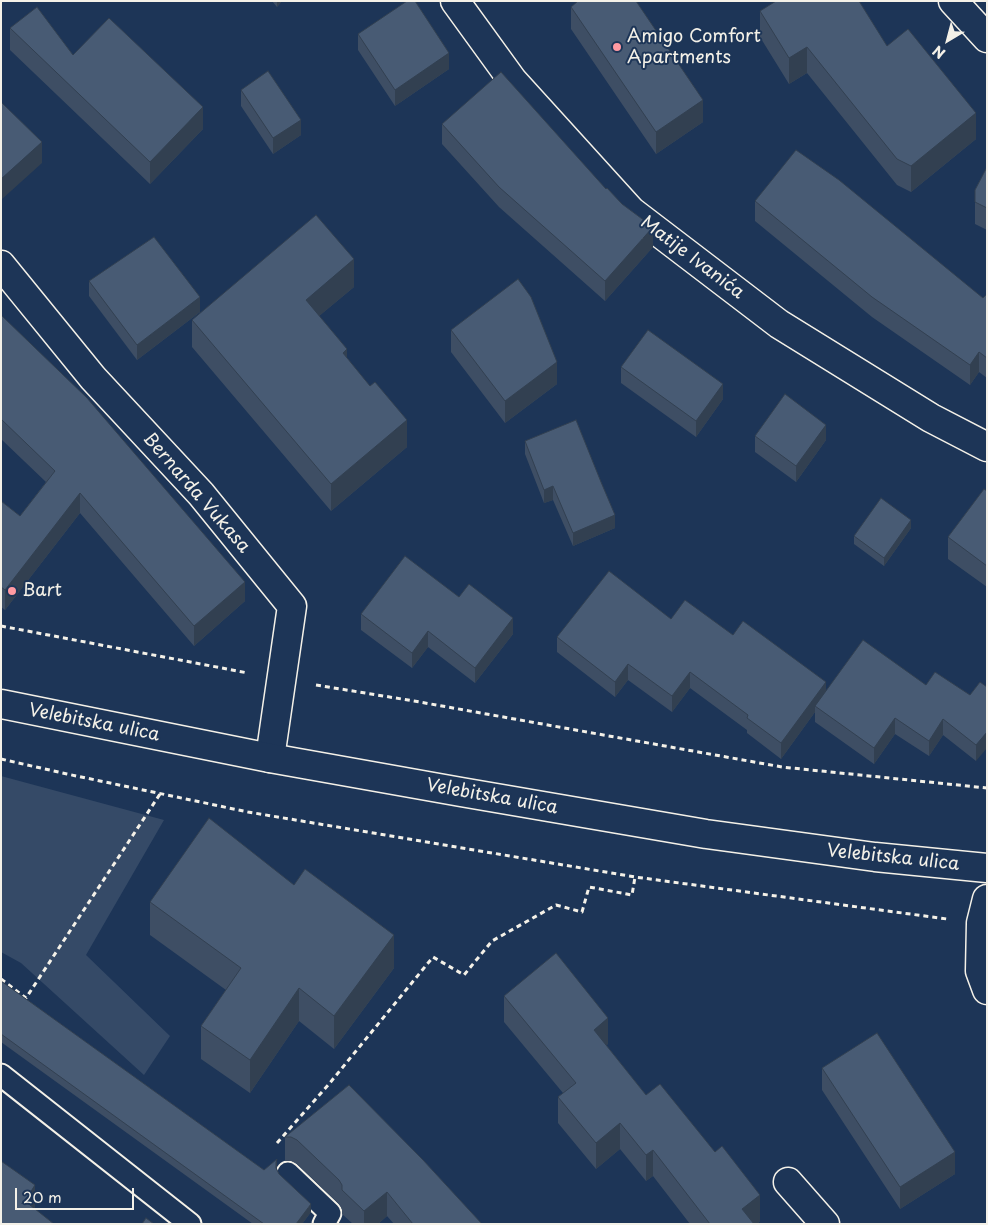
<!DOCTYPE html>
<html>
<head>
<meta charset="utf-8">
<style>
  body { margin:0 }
  #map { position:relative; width:988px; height:1225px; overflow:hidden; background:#1d3557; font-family:"Playpen Sans",sans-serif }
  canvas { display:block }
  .frame { position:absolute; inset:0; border:2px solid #f4f1e8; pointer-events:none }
  .north { position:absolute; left:923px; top:15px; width:50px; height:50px; -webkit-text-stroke:4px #1d3557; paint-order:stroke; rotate:217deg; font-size:14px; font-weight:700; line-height:20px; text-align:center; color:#f4f1e8 }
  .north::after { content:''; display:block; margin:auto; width:18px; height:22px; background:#f4f1e8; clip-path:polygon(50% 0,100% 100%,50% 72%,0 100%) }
  .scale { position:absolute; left:15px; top:1188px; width:119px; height:22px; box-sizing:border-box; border:2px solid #f4f1e8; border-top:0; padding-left:6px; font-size:15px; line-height:18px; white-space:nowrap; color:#f4f1e8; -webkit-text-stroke:4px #1d3557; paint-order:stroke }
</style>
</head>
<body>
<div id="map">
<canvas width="988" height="1225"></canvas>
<div class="frame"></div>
<div class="north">N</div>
<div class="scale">20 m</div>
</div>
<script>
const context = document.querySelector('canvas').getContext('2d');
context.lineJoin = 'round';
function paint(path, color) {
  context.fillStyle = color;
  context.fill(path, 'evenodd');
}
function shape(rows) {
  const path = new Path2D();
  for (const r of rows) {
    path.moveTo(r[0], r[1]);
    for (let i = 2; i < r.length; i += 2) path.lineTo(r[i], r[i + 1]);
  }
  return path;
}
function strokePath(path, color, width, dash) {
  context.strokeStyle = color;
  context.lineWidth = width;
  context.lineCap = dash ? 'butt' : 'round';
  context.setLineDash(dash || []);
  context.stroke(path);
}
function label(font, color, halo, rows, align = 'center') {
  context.font = font + ' "Playpen Sans",sans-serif';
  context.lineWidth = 4;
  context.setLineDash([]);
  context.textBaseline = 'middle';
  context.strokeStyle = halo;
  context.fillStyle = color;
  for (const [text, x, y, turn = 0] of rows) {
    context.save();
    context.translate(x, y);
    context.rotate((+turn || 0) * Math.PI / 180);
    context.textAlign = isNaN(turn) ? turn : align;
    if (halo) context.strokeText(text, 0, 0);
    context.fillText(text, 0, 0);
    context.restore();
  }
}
paint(shape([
  [1,776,164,820,86,955,170,1036,144,1075,21,963,1,952]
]), '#354a67');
const lane = shape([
  [1,1075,190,1224],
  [288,1173,330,1213,324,1224]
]);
const street = shape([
  [455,1,513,81,631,211,779,324,931,418,987,447],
  [953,1,987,38],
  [1,265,93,378,201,494,292,606,270,758],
  [987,899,981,923,980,971,987,990],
  [788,1182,825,1224]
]);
const secondary = shape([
  [1,704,270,758,461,792,706,834,875,857,987,868]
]);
strokePath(lane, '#f4f1e8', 25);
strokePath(street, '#f4f1e8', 31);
strokePath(secondary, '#f4f1e8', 31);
strokePath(shape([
  [1,626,248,673],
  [316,685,414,701,782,767,987,788],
  [1,759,67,774,248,812,635,877,947,919],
  [1,979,26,998,160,794],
  [277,1143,329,1084,433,957,464,975,492,941,556,905,582,912,589,887,632,895,635,877]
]), '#f4f1e8', 3, [5, 4]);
strokePath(lane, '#1d3557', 21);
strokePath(street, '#1d3557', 28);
strokePath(secondary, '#1d3557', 28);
paint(shape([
  [272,1,282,1,277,7],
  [571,7,703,122,656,154,571,29],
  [760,11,887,46,976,139,911,192,897,185,807,73,789,84,760,37],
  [10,28,73,55,203,129,150,184,10,50],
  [358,34,449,69,395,106,358,50],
  [241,90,301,135,273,154,241,106],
  [442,124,653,247,605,301,499,207,442,144],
  [987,167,987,230,975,224,975,190],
  [755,201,983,298,987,294,987,378,979,372,970,385,872,317,755,221],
  [89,281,200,312,137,360,89,296],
  [354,287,319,316,407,447,331,511,192,347,192,320],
  [1,315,245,601,194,646,80,513,5,610,1,607,1,501,20,516,46,482,1,439],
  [451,330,557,384,505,423,451,352],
  [621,367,723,399,696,437,621,383],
  [755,436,826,440,796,482,755,452],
  [525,441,615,528,573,546,553,500,544,503,525,454],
  [987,491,987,587,948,559,948,537],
  [911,528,884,566,854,544,854,536],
  [459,597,513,634,475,683,428,647,412,668,361,630,361,614],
  [671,619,733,635,826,691,926,685,970,695,980,682,976,761,943,735,929,756,895,734,874,764,815,722,815,712,781,759,747,733,747,730,690,688,672,712,628,680,615,697,557,652,557,637],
  [150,902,394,968,334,1049,299,1021,250,1093,201,1059,201,1026,226,990,150,935],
  [1,981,264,1170,277,1167,277,1169,279,1174,311,1212,302,1224,253,1224,1,1042],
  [504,996,608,1044,606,1045,646,1095,760,1221,757,1224,690,1224,653,1176,646,1181,620,1149,596,1169,558,1123,558,1097,563,1093,504,1022],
  [822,1068,955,1174,900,1209,822,1090],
  [349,1085,482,1224,394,1224,387,1216,378,1224,353,1224,342,1214,342,1209,339,1204,297,1164,291,1161,285,1161,285,1137]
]), '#3e4e64');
paint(shape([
  [277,1,282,1,277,7],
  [807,47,807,73,789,84,789,58],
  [449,53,449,69,395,106,395,90],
  [703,100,703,122,656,154,656,132],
  [203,107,203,129,150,184,150,162],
  [976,113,976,139,911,192,911,166],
  [301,120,301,135,273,154,273,138],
  [42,142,42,163,1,200,1,179],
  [653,227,653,247,605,301,605,281],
  [354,259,354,287,306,327,306,300],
  [200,297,200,312,137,360,137,345],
  [347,349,347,376,343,353],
  [979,352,979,372,970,385,970,365],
  [557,362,557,384,505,423,505,401],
  [723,384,723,399,696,437,696,421],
  [407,420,407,447,331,511,331,484],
  [826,425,826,440,796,482,796,466],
  [553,486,553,500,544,503,544,490],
  [80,493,80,513,5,610,5,590],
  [615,515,615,528,573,546,573,533],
  [911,520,911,528,884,566,884,558],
  [245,582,245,601,194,646,194,626],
  [513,618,513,634,475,683,475,668],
  [428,631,428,647,412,668,412,653],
  [628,664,628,680,615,697,615,682],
  [690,672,690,688,672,712,672,696],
  [826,682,826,698,815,706,815,712,781,759,781,743],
  [895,718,895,734,874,764,874,748],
  [943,719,943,735,929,756,929,741],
  [987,732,987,748,976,761,976,745],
  [394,935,394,968,334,1049,334,1016],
  [299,988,299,1021,250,1093,250,1060],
  [608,1018,608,1044,594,1056,594,1030],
  [620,1123,620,1149,596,1169,596,1143],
  [653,1150,653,1176,646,1181,646,1155],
  [955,1152,955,1174,900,1209,900,1187],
  [277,1159,277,1167,276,1171,276,1162],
  [35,1185,35,1219,25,1201],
  [387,1192,387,1216,378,1224,364,1224,364,1211],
  [760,1195,760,1221,757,1224,742,1224,742,1209],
  [311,1204,311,1212,302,1224,296,1224]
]), '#324051');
const building = shape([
  [407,1,415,1,449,53,395,90,358,34,407,1],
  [578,1,636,1,703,100,656,132,571,7,578,1],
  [776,1,859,1,887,46,908,29,976,113,911,166,897,159,807,47,789,58,760,11,776,1],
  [37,7,73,55,109,18,203,107,150,162,10,28,37,7],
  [268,71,301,120,273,138,241,90,268,71],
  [501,72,606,189,607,188,622,204,653,227,605,281,499,187,442,124,501,72],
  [1,102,42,142,1,179,1,102],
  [796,150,839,180,983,298,987,294,987,358,979,352,970,365,872,297,755,201,796,150],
  [987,167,987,208,975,202,975,190,987,167],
  [316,215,354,259,306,300,347,349,343,353,370,386,375,382,407,420,331,484,192,320,316,215],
  [154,237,200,297,137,345,89,281,154,237],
  [518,279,531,297,557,362,505,401,451,330,518,279],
  [1,315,87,398,245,582,194,626,80,493,5,590,1,587,1,501,20,516,55,471,1,419,1,315],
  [648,330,723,384,696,421,621,367,648,330],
  [785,394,826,425,796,466,755,436,785,394],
  [576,420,601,482,615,515,573,533,553,486,544,490,525,441,576,420],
  [984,489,987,491,987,566,948,537,984,489],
  [881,498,911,520,884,558,854,536,881,498],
  [405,556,459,597,469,584,513,618,475,668,428,631,412,653,361,614,405,556],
  [609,571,671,619,685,600,733,635,743,621,826,682,781,743,747,718,748,715,690,672,672,696,628,664,615,682,557,637,609,571],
  [863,640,926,685,935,672,970,695,980,682,987,687,987,732,976,745,943,719,929,741,895,718,874,748,815,706,863,640],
  [209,818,294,885,305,869,394,935,334,1016,299,988,250,1060,201,1026,241,968,150,902,209,818],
  [556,953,608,1018,594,1030,646,1095,660,1084,715,1152,722,1146,760,1195,742,1209,754,1224,710,1224,653,1150,646,1155,620,1123,596,1143,558,1097,576,1083,504,996,556,953],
  [1,981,264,1170,277,1159,276,1162,276,1168,279,1174,311,1204,296,1224,264,1224,1,1034,1,981],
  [877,1033,955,1152,900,1187,822,1068,877,1033],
  [349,1085,423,1160,482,1224,413,1224,387,1192,364,1211,342,1190,342,1185,339,1180,297,1140,291,1137,285,1137,349,1085],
  [1,1161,35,1185,25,1201,54,1224,1,1224,1,1161],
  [146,1218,154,1224,142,1224,146,1218]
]);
paint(building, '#485b74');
strokePath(building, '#324051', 1);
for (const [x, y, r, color] of [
  [617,47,5,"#ff9aa2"],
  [12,591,5,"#ff9aa2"]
]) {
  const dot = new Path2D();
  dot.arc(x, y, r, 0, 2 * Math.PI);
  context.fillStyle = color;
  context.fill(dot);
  strokePath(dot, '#1d3557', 2);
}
label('18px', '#f4f1e8', '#1d3557', [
  ["Amigo Comfort",627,37],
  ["Apartments",627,58],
  ["Bart",22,591]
], 'left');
label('18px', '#f4f1e8', '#1d3557', [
  ["Matije Ivanića",692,258,37],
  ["Bernarda Vukasa",196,493,49],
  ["Velebitska ulica",94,723,11],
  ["Velebitska ulica",492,797,10],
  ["Velebitska ulica",893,858,6]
]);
</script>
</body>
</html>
